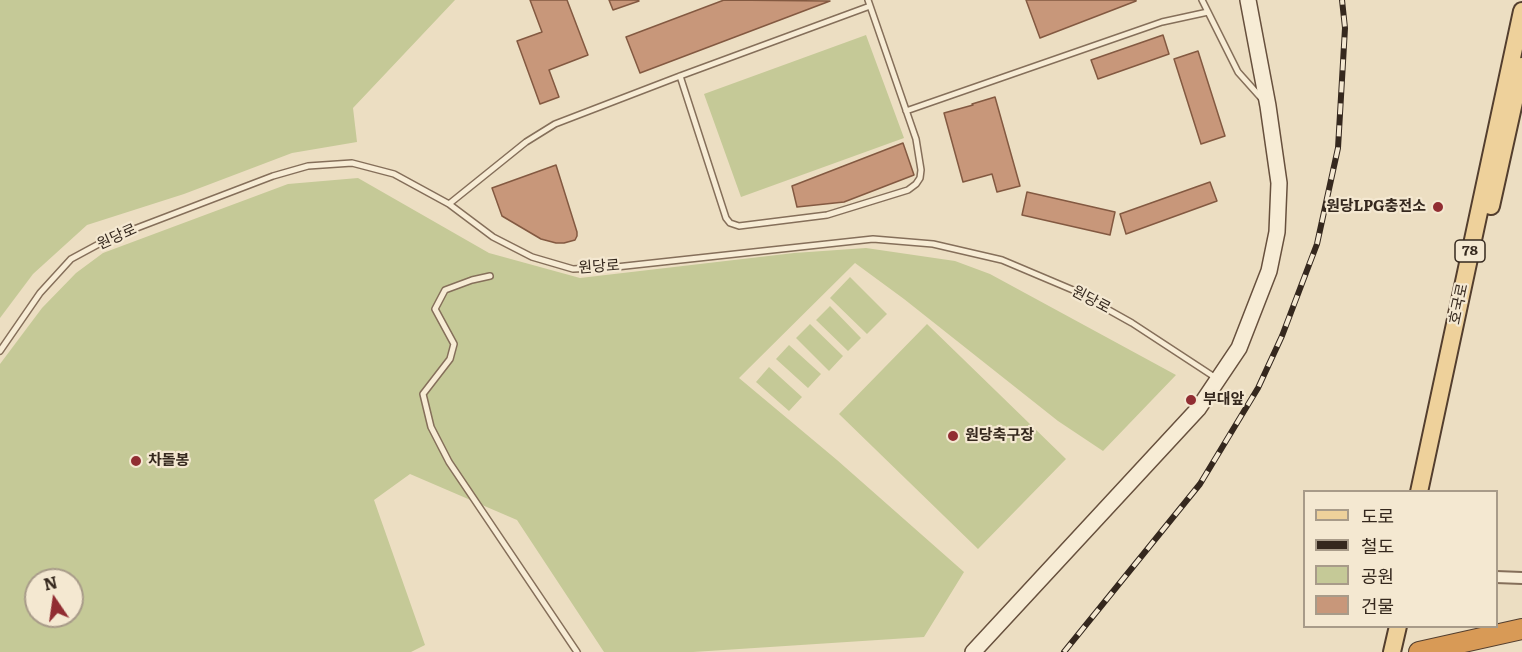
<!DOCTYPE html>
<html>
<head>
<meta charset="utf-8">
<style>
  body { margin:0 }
  #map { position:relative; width:1522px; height:652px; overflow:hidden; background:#ecdec2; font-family:Literata,"Noto Sans KR",serif }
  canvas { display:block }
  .legend { position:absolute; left:1303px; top:490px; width:195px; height:138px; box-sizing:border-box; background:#f4e8d1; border:2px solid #a89b89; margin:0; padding:8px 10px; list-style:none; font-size:18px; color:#35281e }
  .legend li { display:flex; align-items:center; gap:12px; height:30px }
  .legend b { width:30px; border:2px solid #a89b89 }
  .north { position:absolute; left:24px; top:568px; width:60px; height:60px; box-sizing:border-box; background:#f4e8d1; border:2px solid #a89b89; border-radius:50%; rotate:347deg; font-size:16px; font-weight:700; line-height:24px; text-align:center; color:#35281e }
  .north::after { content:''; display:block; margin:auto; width:21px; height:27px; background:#912d32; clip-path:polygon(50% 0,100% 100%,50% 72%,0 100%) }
</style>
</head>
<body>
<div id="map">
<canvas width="1522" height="652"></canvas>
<ul class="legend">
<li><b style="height:8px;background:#eed19b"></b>도로</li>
<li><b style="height:8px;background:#35281e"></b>철도</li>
<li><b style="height:16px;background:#c5c997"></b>공원</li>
<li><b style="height:16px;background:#c8977a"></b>건물</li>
</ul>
<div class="north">N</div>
</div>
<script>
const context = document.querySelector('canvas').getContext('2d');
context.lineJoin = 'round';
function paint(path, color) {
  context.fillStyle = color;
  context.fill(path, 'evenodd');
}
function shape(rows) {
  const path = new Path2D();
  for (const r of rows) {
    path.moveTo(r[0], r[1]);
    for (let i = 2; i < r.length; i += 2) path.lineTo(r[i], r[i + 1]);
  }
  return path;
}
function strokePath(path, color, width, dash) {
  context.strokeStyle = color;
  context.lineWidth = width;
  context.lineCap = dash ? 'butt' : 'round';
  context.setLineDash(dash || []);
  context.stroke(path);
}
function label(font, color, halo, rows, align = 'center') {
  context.font = font + ' Literata,"Noto Sans KR",serif';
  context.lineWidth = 4.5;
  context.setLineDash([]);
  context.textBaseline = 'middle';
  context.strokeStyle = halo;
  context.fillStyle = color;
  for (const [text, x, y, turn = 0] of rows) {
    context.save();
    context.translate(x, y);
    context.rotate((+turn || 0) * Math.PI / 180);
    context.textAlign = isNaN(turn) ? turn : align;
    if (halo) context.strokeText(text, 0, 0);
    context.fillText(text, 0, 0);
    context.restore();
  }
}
paint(shape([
  [0,0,455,0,353,108,357,142,292,153,184,194,87,225,33,274,0,318],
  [866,35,904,138,741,197,704,94],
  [358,178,489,253,580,278,794,253,866,248,955,261,990,274,1176,375,1103,451,1058,421,904,299,855,263,739,378,837,460,964,572,924,637,693,652,604,652,517,520,410,474,374,500,425,645,411,652,0,652,0,364,42,308,76,273,103,253,288,184],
  [36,580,72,580,72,616,36,616],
  [850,277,887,314,867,334,830,298],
  [830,306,861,338,848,351,816,320],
  [810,324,843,356,829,371,796,338],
  [927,324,1066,459,978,549,839,414],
  [789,345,821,374,808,388,776,359],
  [769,367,802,397,789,411,756,382]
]), '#c5c997');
const building = shape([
  [530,0,567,0,588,55,549,70,559,97,540,104,517,41,542,32,530,0],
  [609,0,638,0,639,1,613,10,609,0],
  [724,0,830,1,640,73,626,37,724,0],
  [1026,0,1136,0,1136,1,1040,38,1026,0],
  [1163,35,1169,54,1098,79,1091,60,1163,35],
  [1198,51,1225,136,1201,144,1174,59,1198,51],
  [995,97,1020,186,997,192,992,174,963,182,944,113,973,105,972,104,995,97],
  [903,143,914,175,844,202,797,207,792,186,903,143],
  [556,165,577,232,577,236,575,240,564,243,556,243,541,239,502,216,492,188,556,165],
  [1210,182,1217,201,1126,234,1120,214,1210,182],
  [1027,192,1115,212,1110,235,1022,215,1027,192]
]);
paint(building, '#c8977a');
strokePath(building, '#835941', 1.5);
const lane = shape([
  [1202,0,1238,72,1263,100],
  [680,76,726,218,730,223,739,226,827,215,908,190,916,184,920,178,921,170,916,139,868,0],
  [906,111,1162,22,1208,12],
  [449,204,526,142,555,124,680,76,870,6],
  [490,276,472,280,445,290,435,309,454,344,450,359,423,394,431,427,449,462,577,652],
  [0,351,40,293,71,259,108,239,273,176,308,166,352,163,394,174,449,204,493,237,532,257,573,269,616,267,873,239,933,244,1002,260,1073,290,1132,323,1216,378]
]);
const street = shape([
  [1496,577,1522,578]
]);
const secondary = shape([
  [973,652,1198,409,1239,348,1269,271,1277,232,1279,183,1268,106,1248,0]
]);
const primary = shape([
  [1491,206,1522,66],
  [1419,492,1522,11],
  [1392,652,1398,626]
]);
const highway = shape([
  [1419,652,1522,629]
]);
strokePath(lane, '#856f5a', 8);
strokePath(street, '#856f5a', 14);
strokePath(secondary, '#67503d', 18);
strokePath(primary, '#533e2e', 20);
strokePath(highway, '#533e2e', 22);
strokePath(lane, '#f7ecd5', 5);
strokePath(street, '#f7ecd5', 10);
strokePath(secondary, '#f7ecd5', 15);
strokePath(primary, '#eed19b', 16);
strokePath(highway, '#d89a56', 20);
const rail = shape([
  [1064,652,1200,484,1258,388,1282,336,1317,244,1338,148,1345,28,1342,0]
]);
strokePath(rail, '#35281e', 6);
strokePath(rail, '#f4e8d1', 4, [11]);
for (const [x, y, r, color] of [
  [1438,207,6,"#912d32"],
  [1191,400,6,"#912d32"],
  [953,436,6,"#912d32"],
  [136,461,6,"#912d32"]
]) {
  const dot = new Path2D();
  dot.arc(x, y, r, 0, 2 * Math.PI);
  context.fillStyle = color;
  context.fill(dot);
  strokePath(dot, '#f4e8d1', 2);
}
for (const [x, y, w] of [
  [1470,251,30]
]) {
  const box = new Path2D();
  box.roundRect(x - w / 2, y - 11, w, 22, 4.5);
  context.fillStyle = '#f4e8d1';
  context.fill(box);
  strokePath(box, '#35281e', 1.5);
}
label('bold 14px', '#35281e', null, [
  ["78",1470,251]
]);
label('bold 15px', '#35281e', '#f4e8d1', [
  ["원당LPG충전소",1426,207,"right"],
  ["부대앞",1203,400],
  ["원당축구장",965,436],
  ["차돌봉",148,461]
], 'left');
label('15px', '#35281e', '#f4e8d1', [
  ["원당로",117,237,-24],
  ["원당로",599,267,-4],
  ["원당로",1091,300,28],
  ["호국로",1459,304,-78]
]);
</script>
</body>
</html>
